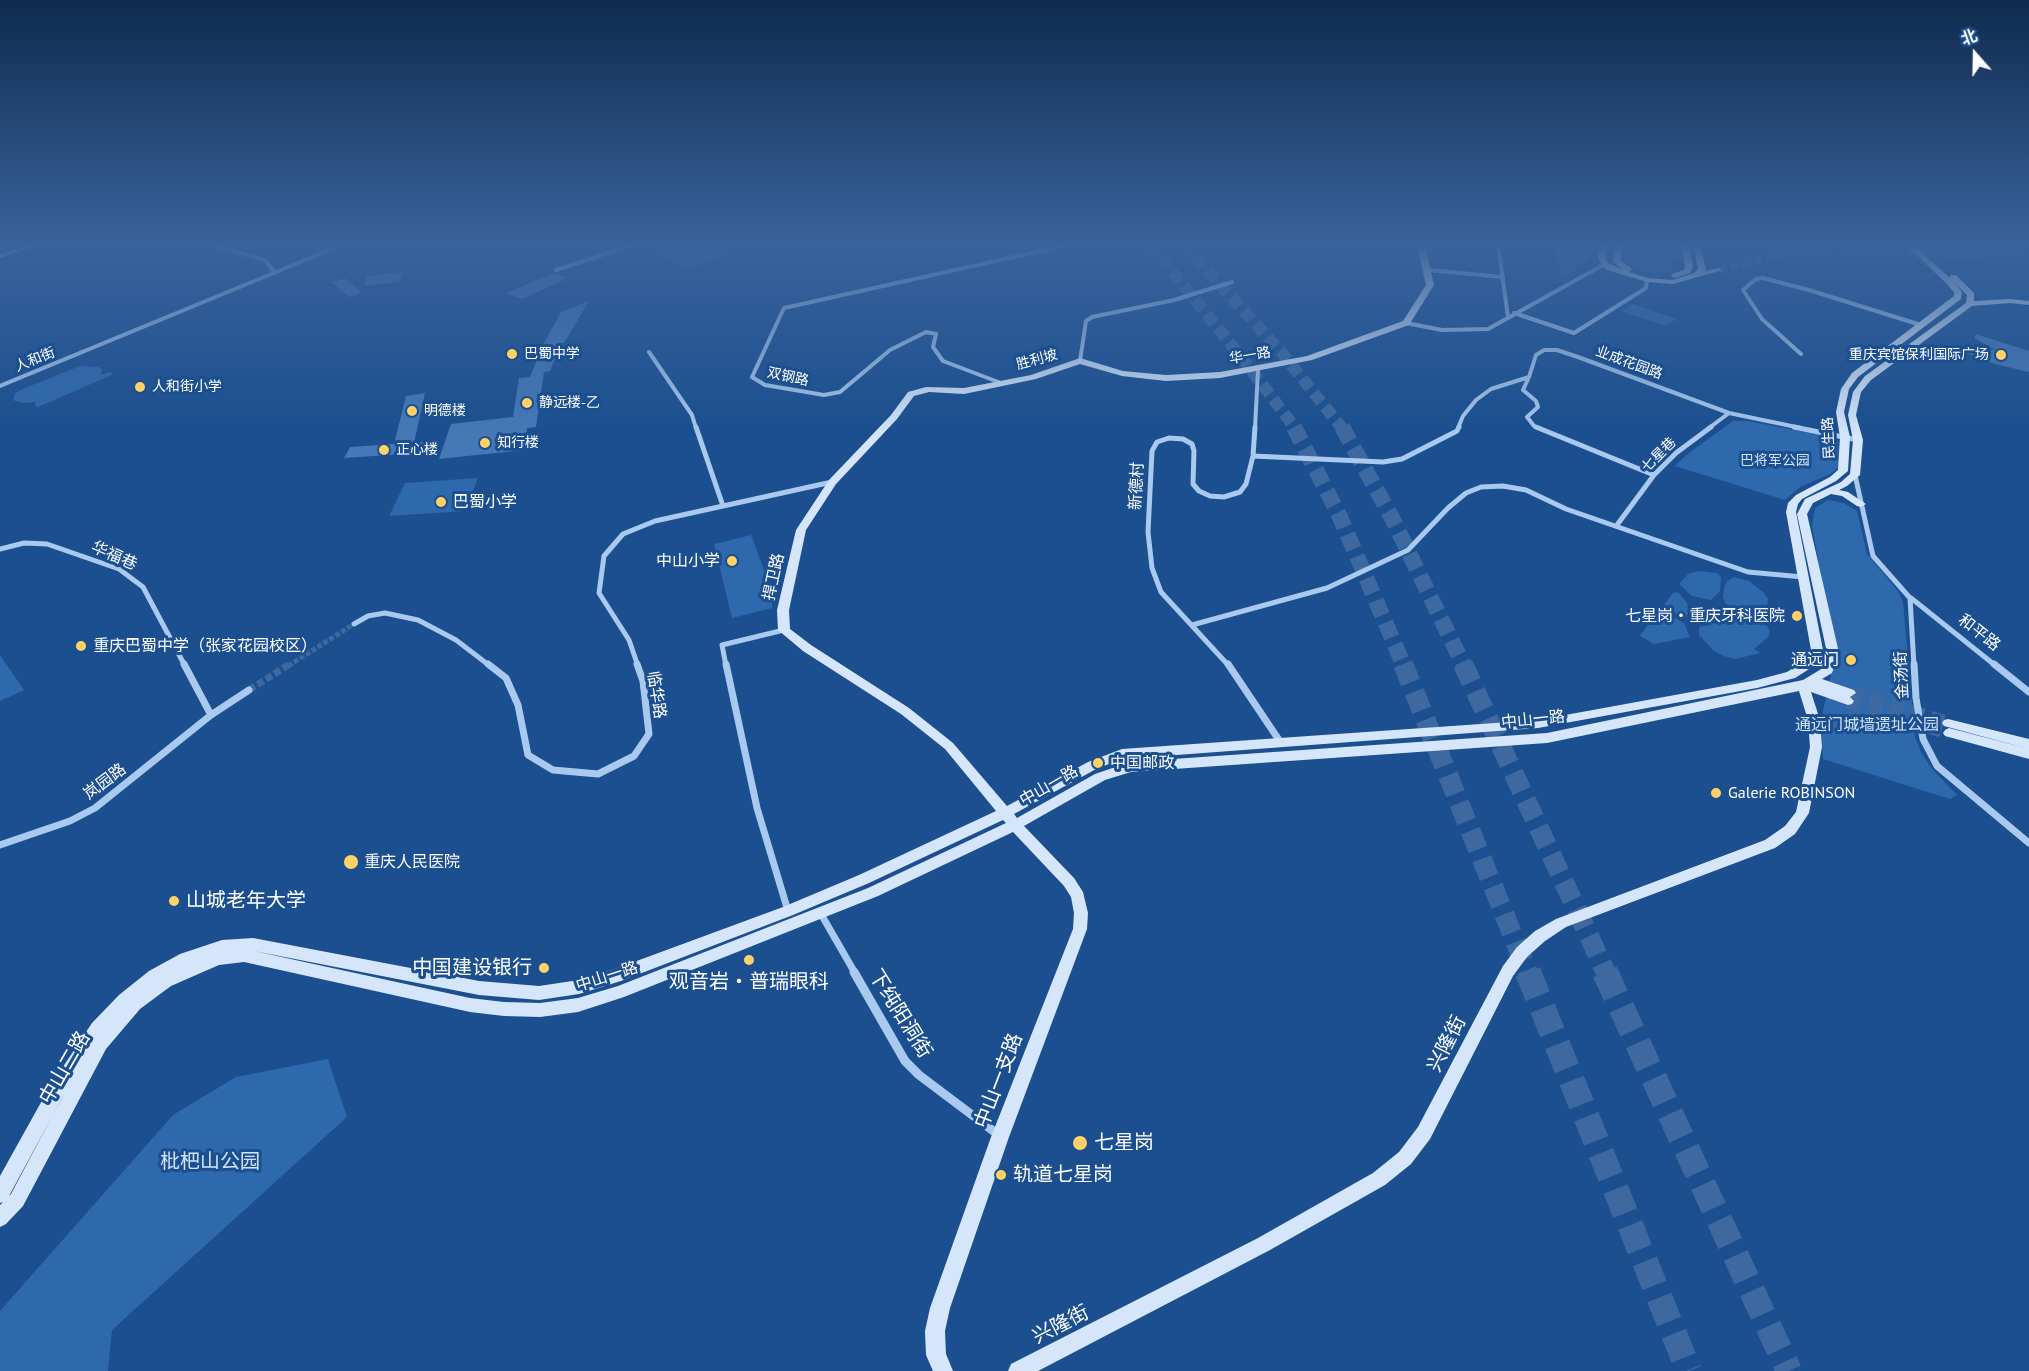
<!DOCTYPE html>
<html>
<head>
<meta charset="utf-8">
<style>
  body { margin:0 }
  #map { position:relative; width:2029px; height:1371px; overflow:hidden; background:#1b4f8f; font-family:"PT Sans","Noto Sans SC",sans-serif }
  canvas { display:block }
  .north { position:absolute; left:1945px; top:24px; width:60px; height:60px; -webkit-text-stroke:4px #1b4f8f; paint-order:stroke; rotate:340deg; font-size:16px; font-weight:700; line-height:24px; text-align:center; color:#fff }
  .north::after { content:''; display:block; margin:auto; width:21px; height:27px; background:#fff; clip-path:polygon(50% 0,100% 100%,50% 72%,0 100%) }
</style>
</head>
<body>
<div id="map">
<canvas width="2029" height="1371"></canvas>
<div class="north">北</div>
</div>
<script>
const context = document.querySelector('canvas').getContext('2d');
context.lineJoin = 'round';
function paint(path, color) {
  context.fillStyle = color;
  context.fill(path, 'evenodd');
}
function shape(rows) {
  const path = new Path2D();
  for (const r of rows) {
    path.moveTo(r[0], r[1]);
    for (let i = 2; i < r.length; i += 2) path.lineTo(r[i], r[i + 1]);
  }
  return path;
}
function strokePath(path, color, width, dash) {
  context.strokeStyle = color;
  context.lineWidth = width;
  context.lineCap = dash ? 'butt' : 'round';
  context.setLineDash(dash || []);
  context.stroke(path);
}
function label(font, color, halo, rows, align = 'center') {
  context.font = font + ' "PT Sans","Noto Sans SC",sans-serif';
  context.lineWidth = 6;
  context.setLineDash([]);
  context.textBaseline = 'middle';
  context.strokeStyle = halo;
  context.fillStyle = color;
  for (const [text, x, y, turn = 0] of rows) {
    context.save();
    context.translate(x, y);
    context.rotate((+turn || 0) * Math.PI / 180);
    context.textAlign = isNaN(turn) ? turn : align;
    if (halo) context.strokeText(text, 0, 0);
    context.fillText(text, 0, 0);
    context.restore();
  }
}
paint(shape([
  [684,244,747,244,690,269,656,255],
  [1553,244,1596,244,1588,261,1560,279,1561,275],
  [1628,244,1680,244,1683,258,1677,258,1673,262,1671,270,1675,272,1649,273,1630,267,1623,261],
  [1633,304,1676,319,1665,326,1621,311],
  [80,366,98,367,102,369,101,375,110,372,114,374,38,407,34,405,37,402,22,403,13,400,15,394,20,390],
  [1733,421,1748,421,1831,437,1838,441,1839,467,1830,474,1800,487,1785,500,1675,466,1686,455],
  [478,478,465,511,389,516,405,483],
  [1828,500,1844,503,1857,511,1867,554,1898,591,1903,602,1915,737,1921,752,1932,769,1957,795,1950,799,1823,759,1821,721,1835,655,1812,526,1815,508],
  [751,535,772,591,772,608,732,618,714,544],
  [1698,571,1717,573,1721,577,1720,591,1711,600,1692,596,1679,584,1688,574],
  [1734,577,1749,581,1764,593,1768,599,1766,617,1739,613,1725,603,1723,596,1724,588,1727,581],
  [1674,592,1679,593,1687,603,1689,612,1686,617,1670,611,1664,605],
  [1657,612,1663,612,1684,623,1690,637,1654,644,1640,636],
  [1734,619,1758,622,1767,626,1770,631,1768,637,1754,649,1760,653,1735,659,1724,656,1714,651,1699,635,1699,627],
  [0,655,24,690,0,701],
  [328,1059,347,1117,112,1330,108,1371,0,1371,0,1311,173,1115,236,1077]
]), '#2e69ad');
paint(shape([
  [402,272,399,282,364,286,367,276],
  [553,273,568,278,522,299,506,293],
  [345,278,362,293,349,297,332,282],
  [589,301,564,343,561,343,550,371,544,372,536,427,527,428,525,450,439,459,451,424,513,417,519,378,530,377,544,343,561,312],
  [1976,334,2029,351,2029,372,1995,364,1958,350,1959,346,1996,350,1974,338],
  [425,393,414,443,423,442,418,453,344,458,350,447,394,444,406,396]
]), '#4478b7');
strokePath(shape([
  [288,666,354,624]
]), '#3d69a0', 5, [5, 2]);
strokePath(shape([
  [249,690,290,664]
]), '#3d69a0', 7, [7, 3]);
strokePath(shape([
  [1719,270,1775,255,1832,249,1967,255,2029,249]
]), '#3d69a0', 8, [8, 4]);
strokePath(shape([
  [1850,693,1948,723],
  [1848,701,1949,733]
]), '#3d69a0', 14, [14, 7]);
strokePath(shape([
  [1150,244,1246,363,1295,428],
  [1183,244,1282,353,1342,428]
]), '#3d69a0', 12, [12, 6]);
strokePath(shape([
  [1294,427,1340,517,1404,666],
  [1342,427,1392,518,1464,666]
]), '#3d69a0', 16, [16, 8]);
strokePath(shape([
  [1403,664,1528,973],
  [1463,664,1606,973]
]), '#3d69a0', 20, [20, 10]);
strokePath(shape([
  [1528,972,1689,1371],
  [1605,972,1789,1371]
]), '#3d69a0', 26, [26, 13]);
strokePath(shape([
  [209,244,265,260,275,273],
  [1498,244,1508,317],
  [556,270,636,244],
  [1428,270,1503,277],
  [1514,313,1574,333,1646,288,1647,280],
  [1406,323,1442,330,1488,329,1605,264],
  [649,352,692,415,696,428],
  [1801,354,1762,319,1743,290,1756,279,1763,278,1809,290,1921,325],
  [1080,361,1086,321,1092,317,1174,300,1232,282],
  [1529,377,1523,390,1536,401,1538,407,1527,417,1534,426,1539,428],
  [1001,383,943,361,933,347,936,334,926,332,890,350,840,392,824,395,765,385,752,377,784,308,1072,244],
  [0,386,344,244],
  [1255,428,1258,370],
  [1458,428,1463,416,1476,400,1491,389,1529,377,1536,355,1544,350,1557,350,1578,357,1729,413,1801,428],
  [1709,428,1729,413]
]), '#a9c9ee', 4);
strokePath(shape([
  [696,427,723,506],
  [1536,427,1654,475],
  [1794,427,1858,440],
  [1253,456,1383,462,1402,459,1457,431,1459,427],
  [1855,475,1873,556,1910,598,1914,666],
  [1617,525,1654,475,1676,453,1711,427],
  [0,549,24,543,47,544,119,569,143,587,185,666],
  [1911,598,1996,666],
  [354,624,368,616,385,613,418,620,456,640,490,666],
  [1192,625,1327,588,1408,550,1448,508,1466,493,1481,487,1503,486,1526,490,1566,509,1748,572,1803,577],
  [638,666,629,640,599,593,604,556,623,534,655,521,832,482],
  [726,666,722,645,784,630],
  [1229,666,1161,592,1152,568,1148,532,1152,451,1157,442,1169,438,1183,439,1192,444,1194,451,1193,484,1199,491,1210,496,1224,497,1240,492,1246,484,1253,456,1255,427]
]), '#a9c9ee', 5);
strokePath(shape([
  [184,664,211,715],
  [488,664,506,678,518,705,528,755,553,770,598,774,634,756,649,734,643,681,637,664],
  [726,664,757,808,788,911],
  [1228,664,1281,743],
  [1914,664,1916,698,1923,739,1937,766,2029,843],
  [1994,664,2029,692],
  [0,845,70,821,95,808,211,715,249,690],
  [821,914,855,973]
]), '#a9c9ee', 7);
strokePath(shape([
  [854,972,905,1061,919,1075,1000,1136]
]), '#a9c9ee', 9);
paint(shape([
  [32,244,43,244,0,258,0,254,32,244],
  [1420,244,1428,244,1427,254,1434,285,1409,325,1312,360,1220,378,1166,381,1122,376,1080,364,1036,379,964,394,929,392,914,396,897,419,836,484,806,530,789,610,790,629,811,645,909,708,953,743,1007,806,1088,762,1122,749,1538,720,1757,680,1787,672,1806,660,1811,650,1786,512,1788,503,1796,495,1830,477,1838,470,1840,437,1836,412,1841,389,1852,373,1954,296,1954,292,1946,283,1905,244,1912,244,1950,278,1950,275,1956,275,1974,293,1974,301,2010,299,2029,301,2029,305,2010,303,1972,306,1871,380,1861,392,1856,415,1863,440,1860,475,1847,486,1839,490,1848,492,1866,504,1861,507,1857,506,1842,496,1831,494,1813,503,1807,514,1839,653,1832,673,1822,679,1854,690,1856,693,1850,697,1854,701,1852,704,1848,705,1811,692,1820,720,1822,747,1809,813,1795,834,1775,848,1566,927,1545,941,1527,957,1513,976,1430,1139,1411,1164,1385,1185,1270,1250,1038,1371,1008,1371,1011,1364,1258,1238,1373,1173,1399,1152,1418,1127,1503,966,1517,947,1535,931,1556,919,1765,840,1785,826,1796,812,1810,747,1808,720,1799,691,1547,743,1131,772,1105,780,1024,826,1074,878,1083,892,1088,913,1087,929,1009,1137,950,1308,945,1331,946,1354,953,1371,933,1371,926,1355,925,1331,930,1308,991,1137,1073,929,1074,913,1071,897,1064,886,1013,832,878,896,624,997,578,1012,540,1017,504,1016,470,1012,244,962,219,965,171,986,140,1009,106,1049,23,1206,6,1224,0,1227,0,1205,3,1202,0,1203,0,1176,49,1088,92,1023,119,995,149,971,180,954,222,940,253,938,479,981,539,986,579,980,615,969,783,907,859,875,996,811,945,749,901,714,803,651,778,630,777,610,796,530,829,480,891,415,908,392,926,387,964,388,1031,375,1080,358,1123,371,1166,375,1220,372,1307,356,1403,321,1426,285,1419,254,1420,244],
  [1954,282,1967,295,1966,303,1865,376,1853,392,1848,415,1853,440,1850,474,1841,482,1805,499,1797,514,1827,653,1823,668,1803,680,1547,733,1130,762,1095,774,1017,818,1014,814,1098,768,1123,759,1538,728,1757,688,1795,678,1814,666,1823,650,1796,512,1798,504,1802,499,1836,481,1848,471,1850,437,1844,412,1849,389,1858,377,1961,299,1962,292,1954,282],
  [1003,820,1006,823,868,888,618,986,578,998,540,1003,504,1002,470,998,254,951,479,995,539,1000,579,994,621,981,793,915,869,883,1003,820],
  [64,1094,11,1194,9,1196,61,1100,64,1094],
  [1600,244,1608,244,1606,258,1608,263,1623,270,1613,262,1615,244,1623,244,1621,261,1631,268,1632,270,1629,272,1648,278,1673,280,1694,273,1698,269,1693,244,1700,244,1706,269,1704,271,1719,268,1723,270,1673,284,1647,282,1607,270,1602,266,1598,258,1600,244],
  [1681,244,1689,244,1693,267,1690,273,1675,278,1671,276,1672,274,1684,270,1685,267,1681,244],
  [1948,719,2029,739,2029,749,1944,726,1942,723,1944,720,1948,719],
  [1949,728,2029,749,2029,759,1945,736,1943,733,1945,730,1949,728]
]), '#d6e6fa');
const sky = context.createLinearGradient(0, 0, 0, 436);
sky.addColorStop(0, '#0f2b4f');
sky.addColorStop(0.56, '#39639b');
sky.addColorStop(1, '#39639b00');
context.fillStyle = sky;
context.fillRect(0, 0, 2029, 436);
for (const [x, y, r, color] of [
  [512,354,6,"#ffd166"],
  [2001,355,6,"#ffd166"],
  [140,387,6,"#ffd166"],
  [527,403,6,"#ffd166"],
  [412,411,6,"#ffd166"],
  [485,443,6,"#ffd166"],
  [384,450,6,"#ffd166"],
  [441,502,6,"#ffd166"],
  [732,561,6,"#ffd166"],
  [1797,616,6,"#ffd166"],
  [81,646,6,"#ffd166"],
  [1851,660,6,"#ffd166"],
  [1098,763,6,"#ffd166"],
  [1716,793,6,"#ffd166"],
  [351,862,8,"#ffd166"],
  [174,901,6,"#ffd166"],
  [749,960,6,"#ffd166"],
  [544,968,6,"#ffd166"],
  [1080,1143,8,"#ffd166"],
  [1001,1175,6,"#ffd166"]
]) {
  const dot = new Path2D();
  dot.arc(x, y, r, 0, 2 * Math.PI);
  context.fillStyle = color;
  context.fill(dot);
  strokePath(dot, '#1b4f8f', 2);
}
label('14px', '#fff', '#1b4f8f', [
  ["巴蜀中学",524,354],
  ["重庆宾馆保利国际广场",1989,355,"right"],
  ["人和街小学",152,387],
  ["静远楼-乙",539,403],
  ["明德楼",424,411],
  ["知行楼",497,443],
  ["正心楼",396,450]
], 'left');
label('14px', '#fff', '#1b4f8f', [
  ["华一路",1250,356,-10],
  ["人和街",35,360,-22],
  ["胜利坡",1037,360,-15],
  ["业成花园路",1629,363,20],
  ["双钢路",788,377,12],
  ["民生路",1829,438,-93],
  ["七星巷",1659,455,-45]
]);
label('14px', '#cfe3fa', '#1b4f8f', [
  ["巴将军公园",1775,461]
]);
label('16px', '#fff', '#1b4f8f', [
  ["新德村",1137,486,-87],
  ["华福巷",114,556,24],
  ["捍卫路",774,577,-78],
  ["和平路",1979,633,38],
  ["金汤街",1902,675,-93],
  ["临华路",656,695,81],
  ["中山一路",1533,720,-6],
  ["岚园路",105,782,-37],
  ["中山一路",1049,786,-30],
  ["中山一路",607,977,-18]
]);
label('16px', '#fff', '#1b4f8f', [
  ["巴蜀小学",453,502],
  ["中山小学",720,561,"right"],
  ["七星岗‧重庆牙科医院",1785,616,"right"],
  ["重庆巴蜀中学（张家花园校区）",93,646],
  ["通远门",1839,660,"right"],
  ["中国邮政",1110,763],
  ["Galerie ROBINSON",1728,793],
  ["重庆人民医院",364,862]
], 'left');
label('16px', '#cfe3fa', '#1b4f8f', [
  ["通远门城墙遗址公园",1867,725]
]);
label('20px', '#fff', '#1b4f8f', [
  ["山城老年大学",186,901],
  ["中国建设银行",532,968,"right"],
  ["观音岩‧普瑞眼科",749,982,"center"],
  ["七星岗",1094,1143],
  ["轨道七星岗",1013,1175]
], 'left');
label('20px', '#fff', '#1b4f8f', [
  ["下纯阳洞街",900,1014,58],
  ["兴隆街",1447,1044,-63],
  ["中山二路",65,1068,-60],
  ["中山一支路",999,1081,-69],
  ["兴隆街",1061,1325,-27]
]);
label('20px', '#cfe3fa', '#1b4f8f', [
  ["枇杷山公园",210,1162]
]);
</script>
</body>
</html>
